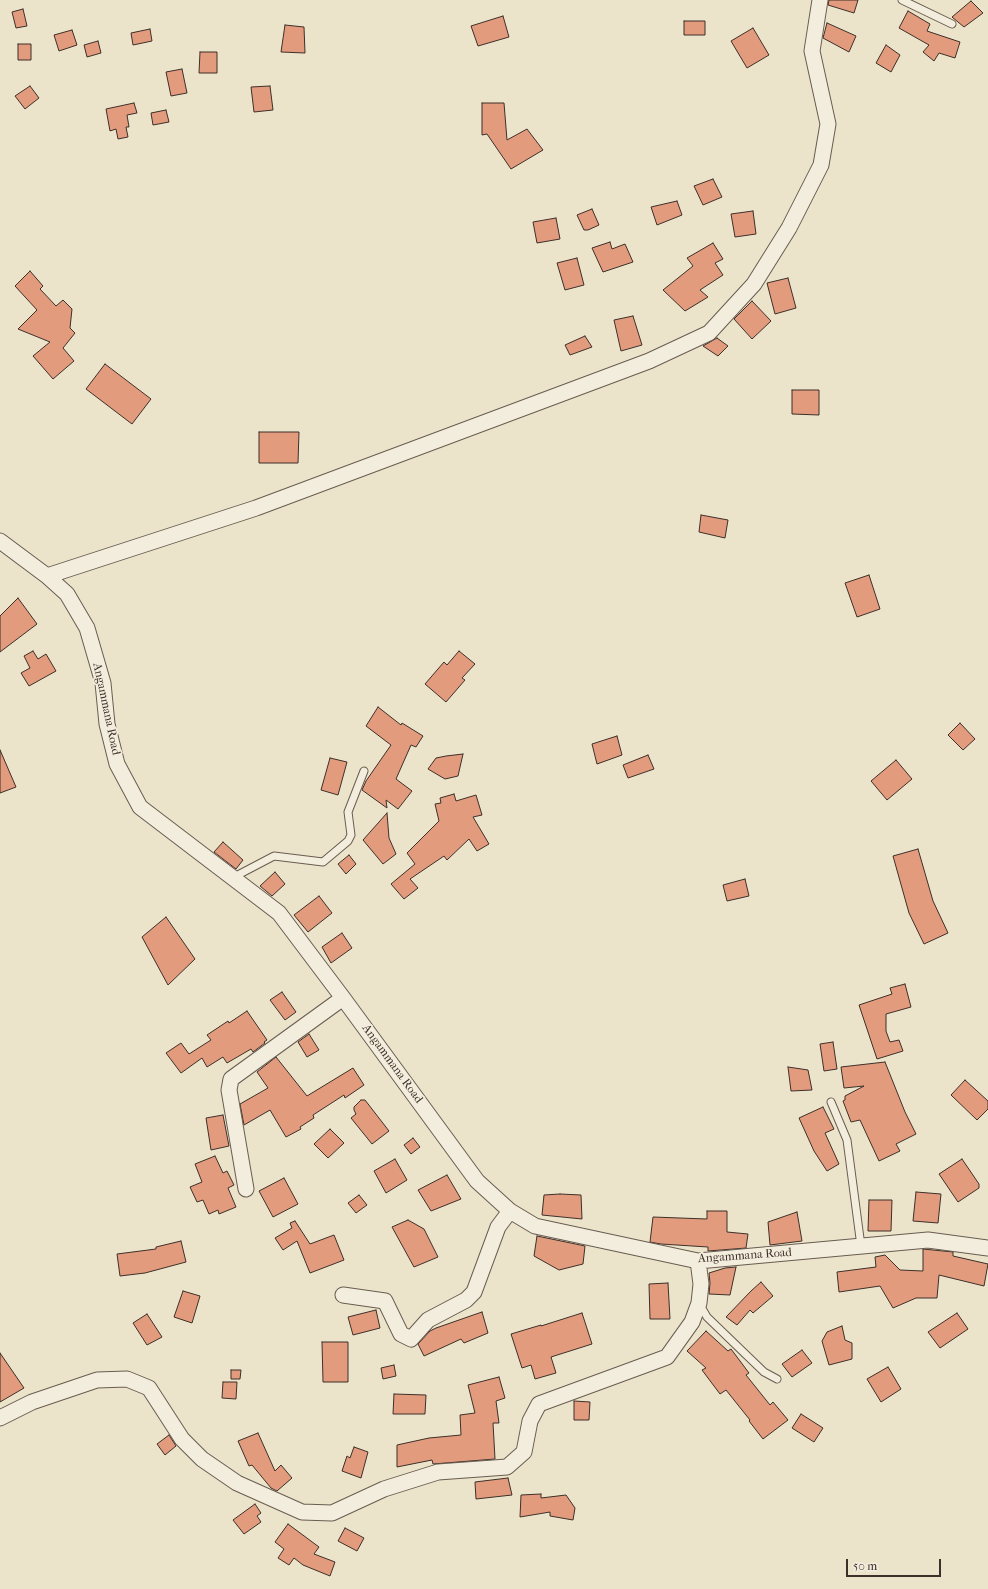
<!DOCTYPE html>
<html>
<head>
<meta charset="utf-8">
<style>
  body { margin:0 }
  #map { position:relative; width:988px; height:1589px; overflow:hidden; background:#ece4ca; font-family:"IM FELL French Canon",serif }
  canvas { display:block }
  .scale { position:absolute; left:846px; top:1559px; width:95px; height:18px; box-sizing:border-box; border:2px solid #3d2f29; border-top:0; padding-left:5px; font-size:12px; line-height:14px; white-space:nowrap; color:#3d2f29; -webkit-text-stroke:3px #f3eddd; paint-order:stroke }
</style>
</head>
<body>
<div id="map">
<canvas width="988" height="1589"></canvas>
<div class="scale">50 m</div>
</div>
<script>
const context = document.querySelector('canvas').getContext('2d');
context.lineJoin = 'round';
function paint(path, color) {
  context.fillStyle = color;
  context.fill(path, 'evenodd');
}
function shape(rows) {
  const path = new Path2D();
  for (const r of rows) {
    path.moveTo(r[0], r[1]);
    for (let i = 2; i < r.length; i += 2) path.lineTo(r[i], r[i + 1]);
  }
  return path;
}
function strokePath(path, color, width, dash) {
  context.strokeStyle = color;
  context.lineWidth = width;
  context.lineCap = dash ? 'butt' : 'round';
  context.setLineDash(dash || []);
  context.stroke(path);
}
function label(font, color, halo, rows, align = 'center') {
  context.font = font + ' "IM FELL French Canon",serif';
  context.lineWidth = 3.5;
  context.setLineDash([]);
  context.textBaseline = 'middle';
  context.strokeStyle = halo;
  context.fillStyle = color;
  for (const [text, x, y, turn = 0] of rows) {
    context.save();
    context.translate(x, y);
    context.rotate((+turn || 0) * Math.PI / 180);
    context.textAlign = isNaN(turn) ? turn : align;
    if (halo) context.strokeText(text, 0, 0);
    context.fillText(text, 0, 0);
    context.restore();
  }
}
const building = shape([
  [829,0,858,0,854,13,828,5,829,0],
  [971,1,983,13,964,27,952,17,971,1],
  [23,9,27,26,16,28,12,12,23,9],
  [908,11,930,24,927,31,960,42,955,58,939,53,934,61,923,52,929,45,899,28,908,11],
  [503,16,509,37,478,46,471,26,503,16],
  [684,21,705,21,705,35,684,35,684,21],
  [827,23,856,36,849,52,823,38,827,23],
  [285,25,304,27,305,53,281,52,285,25],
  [753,28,769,55,747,68,731,41,753,28],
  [150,29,152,41,133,45,131,33,150,29],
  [72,30,77,45,59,51,54,35,72,30],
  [98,41,101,53,87,57,84,45,98,41],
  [18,44,31,44,31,60,18,60,18,44],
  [886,45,900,55,891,72,876,63,886,45],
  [200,52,217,52,217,73,199,73,200,52],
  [182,69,187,93,171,96,166,72,182,69],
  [30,86,39,98,25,109,15,96,30,86],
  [270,86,273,110,254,112,251,87,270,86],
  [134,103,137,113,127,115,129,127,126,127,128,137,118,139,116,129,110,131,106,109,134,103],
  [482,103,504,103,507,140,527,129,543,150,511,169,487,134,482,135,482,103],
  [166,110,169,122,153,125,151,113,166,110],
  [713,179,722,197,703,205,694,186,713,179],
  [677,201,682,215,657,225,651,207,677,201],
  [592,209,599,225,588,230,584,230,577,215,592,209],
  [753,211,756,234,735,237,731,214,753,211],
  [556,218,560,239,537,243,533,222,556,218],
  [610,242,612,249,625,244,633,262,603,272,592,248,610,242],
  [713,243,723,259,715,263,723,275,700,290,708,297,685,311,663,290,693,266,687,258,713,243],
  [577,258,584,285,565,290,557,263,577,258],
  [30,271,43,286,40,289,56,306,63,300,72,309,70,328,75,333,63,348,74,361,53,379,33,356,50,342,18,329,37,310,15,286,30,271],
  [788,278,796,308,775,314,767,283,788,278],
  [752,301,771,321,752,339,734,319,752,301],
  [633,316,642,345,621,351,614,320,633,316],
  [585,336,592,347,570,355,565,345,585,336],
  [717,338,728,346,718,356,703,346,717,338],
  [105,364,151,399,132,424,86,389,105,364],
  [792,390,819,390,819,415,792,414,792,390],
  [259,432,299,432,298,463,259,463,259,432],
  [701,515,728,520,725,538,699,532,701,515],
  [869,575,880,609,857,617,845,583,869,575],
  [18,598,37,624,0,652,0,616,18,598],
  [33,651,38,659,46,654,56,671,29,686,21,673,30,668,24,656,33,651],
  [459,651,475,664,462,678,465,680,446,702,425,684,444,662,447,665,459,651],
  [378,707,401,725,402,723,423,736,416,747,411,745,396,779,412,791,398,809,386,800,387,808,362,790,366,781,391,745,366,726,378,707],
  [960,723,975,739,963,750,948,735,960,723],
  [617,736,622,755,597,764,592,744,617,736],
  [0,750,16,787,0,793,0,750],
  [463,754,458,776,445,779,428,769,436,758,446,756,463,754],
  [648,755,654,769,628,778,623,765,648,755],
  [330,758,347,762,338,795,321,790,330,758],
  [896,760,912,779,887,800,871,781,896,760],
  [454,794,456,801,476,795,482,815,473,817,489,844,477,851,469,839,447,860,444,856,410,879,418,888,404,899,391,884,415,864,407,853,439,821,435,804,441,803,440,798,454,794],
  [387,813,389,838,396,854,383,864,363,840,387,813],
  [223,842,243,860,236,869,214,852,223,842],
  [918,849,933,901,948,933,924,944,909,913,893,856,918,849],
  [349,855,356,864,346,874,338,864,349,855],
  [275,872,285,884,272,896,260,886,275,872],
  [745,879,749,896,727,901,723,885,745,879],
  [319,896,332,913,308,932,294,915,319,896],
  [166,917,195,959,168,985,142,937,166,917],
  [342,933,352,948,331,963,322,947,342,933],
  [905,984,911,1007,886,1014,886,1031,890,1042,899,1040,903,1051,877,1059,859,1005,892,994,890,988,905,984],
  [282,992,296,1012,285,1020,270,1000,282,992],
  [247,1011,267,1040,264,1042,265,1043,253,1052,251,1049,227,1063,223,1057,207,1067,202,1058,181,1073,166,1053,181,1043,189,1054,211,1040,207,1035,228,1021,229,1023,247,1011],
  [309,1034,319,1050,307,1057,298,1042,309,1034],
  [833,1042,837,1069,824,1071,820,1044,833,1042],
  [276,1057,307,1096,353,1068,364,1085,345,1098,344,1095,313,1115,314,1118,300,1127,301,1129,286,1137,270,1110,244,1125,240,1104,268,1088,257,1072,276,1057],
  [885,1062,905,1112,916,1134,896,1144,900,1151,879,1161,860,1120,851,1122,843,1101,845,1100,845,1096,864,1086,844,1088,841,1067,885,1062],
  [788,1067,808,1070,812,1090,791,1091,788,1067],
  [965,1080,988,1101,988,1109,977,1120,951,1095,965,1080],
  [361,1100,365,1100,389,1131,372,1144,351,1118,356,1114,354,1110,354,1107,361,1100],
  [823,1107,834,1129,825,1133,839,1164,827,1171,814,1151,799,1118,823,1107],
  [223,1115,229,1146,211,1150,206,1118,223,1115],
  [330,1129,344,1143,328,1158,314,1144,330,1129],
  [413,1138,420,1147,411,1154,404,1145,413,1138],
  [215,1156,223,1173,227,1171,234,1185,228,1188,236,1207,219,1214,218,1210,209,1214,203,1200,197,1202,190,1187,202,1182,195,1164,215,1156],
  [395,1159,407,1180,386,1193,374,1171,395,1159],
  [962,1159,979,1184,979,1188,958,1202,939,1174,962,1159],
  [447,1175,461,1199,431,1211,418,1190,447,1175],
  [284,1178,298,1204,273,1217,259,1191,284,1178],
  [916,1192,941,1194,938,1223,913,1221,916,1192],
  [560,1194,581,1195,582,1219,542,1215,544,1195,560,1194],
  [359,1195,367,1205,356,1213,348,1203,359,1195],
  [869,1200,892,1200,891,1231,868,1231,869,1200],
  [707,1211,727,1211,727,1232,748,1234,746,1248,708,1251,708,1247,661,1244,650,1242,653,1217,707,1219,707,1211],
  [797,1212,802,1241,770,1245,768,1222,797,1212],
  [408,1220,424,1229,438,1257,414,1267,392,1227,408,1220],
  [295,1221,310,1244,334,1235,344,1260,310,1273,297,1241,283,1250,275,1238,292,1228,290,1223,295,1221],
  [537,1236,585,1246,583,1264,559,1270,534,1256,537,1236],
  [181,1241,186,1262,145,1273,120,1276,117,1254,156,1249,156,1247,181,1241],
  [923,1249,953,1252,953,1256,988,1264,984,1286,939,1275,937,1298,916,1298,893,1308,880,1286,839,1292,837,1272,876,1267,875,1257,885,1255,900,1270,923,1271,923,1249],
  [736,1267,730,1295,709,1294,710,1283,709,1273,725,1268,736,1267],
  [761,1282,773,1296,753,1313,750,1310,737,1325,726,1317,751,1291,761,1282],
  [668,1283,670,1319,650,1319,649,1284,668,1283],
  [183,1291,200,1296,192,1323,174,1317,183,1291],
  [376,1310,380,1328,353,1335,348,1317,376,1310],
  [482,1312,488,1333,464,1343,461,1339,424,1356,418,1344,430,1331,436,1328,482,1312],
  [582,1313,592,1344,551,1357,556,1373,535,1379,531,1365,522,1368,511,1334,541,1325,541,1326,582,1313],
  [957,1313,968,1329,940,1348,928,1332,957,1313],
  [147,1314,162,1337,147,1345,133,1323,147,1314],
  [842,1326,845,1340,852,1343,852,1359,829,1365,822,1341,827,1332,842,1326],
  [706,1331,728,1351,731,1349,749,1373,746,1375,770,1405,773,1402,788,1420,763,1439,749,1421,750,1420,726,1390,720,1394,702,1370,706,1368,687,1351,706,1331],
  [322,1342,348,1342,348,1382,323,1382,322,1342],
  [802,1350,812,1363,792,1377,782,1364,802,1350],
  [0,1353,24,1388,0,1402,0,1353],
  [394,1365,396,1376,383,1379,381,1368,394,1365],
  [888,1367,901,1389,881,1402,867,1379,888,1367],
  [231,1370,241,1370,240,1379,231,1379,231,1370],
  [499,1377,505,1398,496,1401,499,1423,493,1423,495,1459,433,1464,432,1460,397,1467,397,1445,429,1438,461,1435,460,1415,475,1413,468,1385,499,1377],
  [223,1382,237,1382,236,1399,222,1398,223,1382],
  [394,1394,426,1395,425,1414,393,1414,394,1394],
  [574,1401,590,1402,589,1420,574,1420,574,1401],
  [801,1414,823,1428,814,1442,792,1428,801,1414],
  [258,1433,275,1471,281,1465,292,1478,277,1491,271,1488,252,1465,249,1466,238,1441,258,1433],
  [169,1435,176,1446,165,1455,157,1444,169,1435],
  [354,1447,368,1452,361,1478,342,1471,347,1456,350,1458,354,1447],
  [508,1478,512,1495,476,1499,475,1482,508,1478],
  [541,1494,541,1498,566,1495,575,1508,573,1520,550,1516,550,1512,520,1517,521,1495,541,1494],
  [255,1504,261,1513,257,1516,261,1522,244,1534,233,1520,255,1504],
  [288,1524,319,1547,314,1554,335,1562,330,1576,303,1565,294,1558,289,1565,278,1558,284,1549,275,1542,288,1524],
  [345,1528,364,1538,357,1551,338,1541,345,1528]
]);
paint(building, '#e39b7e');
strokePath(building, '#3d2f29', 1);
const service = shape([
  [902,0,952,24],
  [234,877,274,856,323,862,348,841,351,835,348,812,364,771],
  [831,1102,847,1140,861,1246],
  [700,1305,707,1317,764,1372,777,1379]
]);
const minor = shape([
  [0,541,47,576,67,594,87,628,103,683,107,724,117,764,140,807,279,913,343,998,477,1181,510,1211,535,1226,698,1261,928,1240,988,1248],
  [47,576,256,508,649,361,709,333,754,284,789,228,821,165,828,124,812,51,820,0],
  [246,1189,229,1090,231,1079,343,998],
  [343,1295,385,1301,401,1334,411,1339,428,1320,466,1300,474,1292,498,1227,510,1211],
  [0,1418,32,1402,97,1380,127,1379,149,1388,182,1439,202,1459,237,1483,302,1512,332,1513,384,1489,438,1472,507,1467,524,1452,530,1421,539,1404,667,1357,692,1322,699,1303,701,1284,698,1261]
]);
strokePath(service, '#695c51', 9);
strokePath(minor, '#695c51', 17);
strokePath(service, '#f3eddd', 7);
strokePath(minor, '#f3eddd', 15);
label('12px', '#3d2f29', '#f3eddd', [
  ["Angammana Road",106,709,78],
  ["Angammana Road",392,1064,54],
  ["Angammana Road",745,1256,-4]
]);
</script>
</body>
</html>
